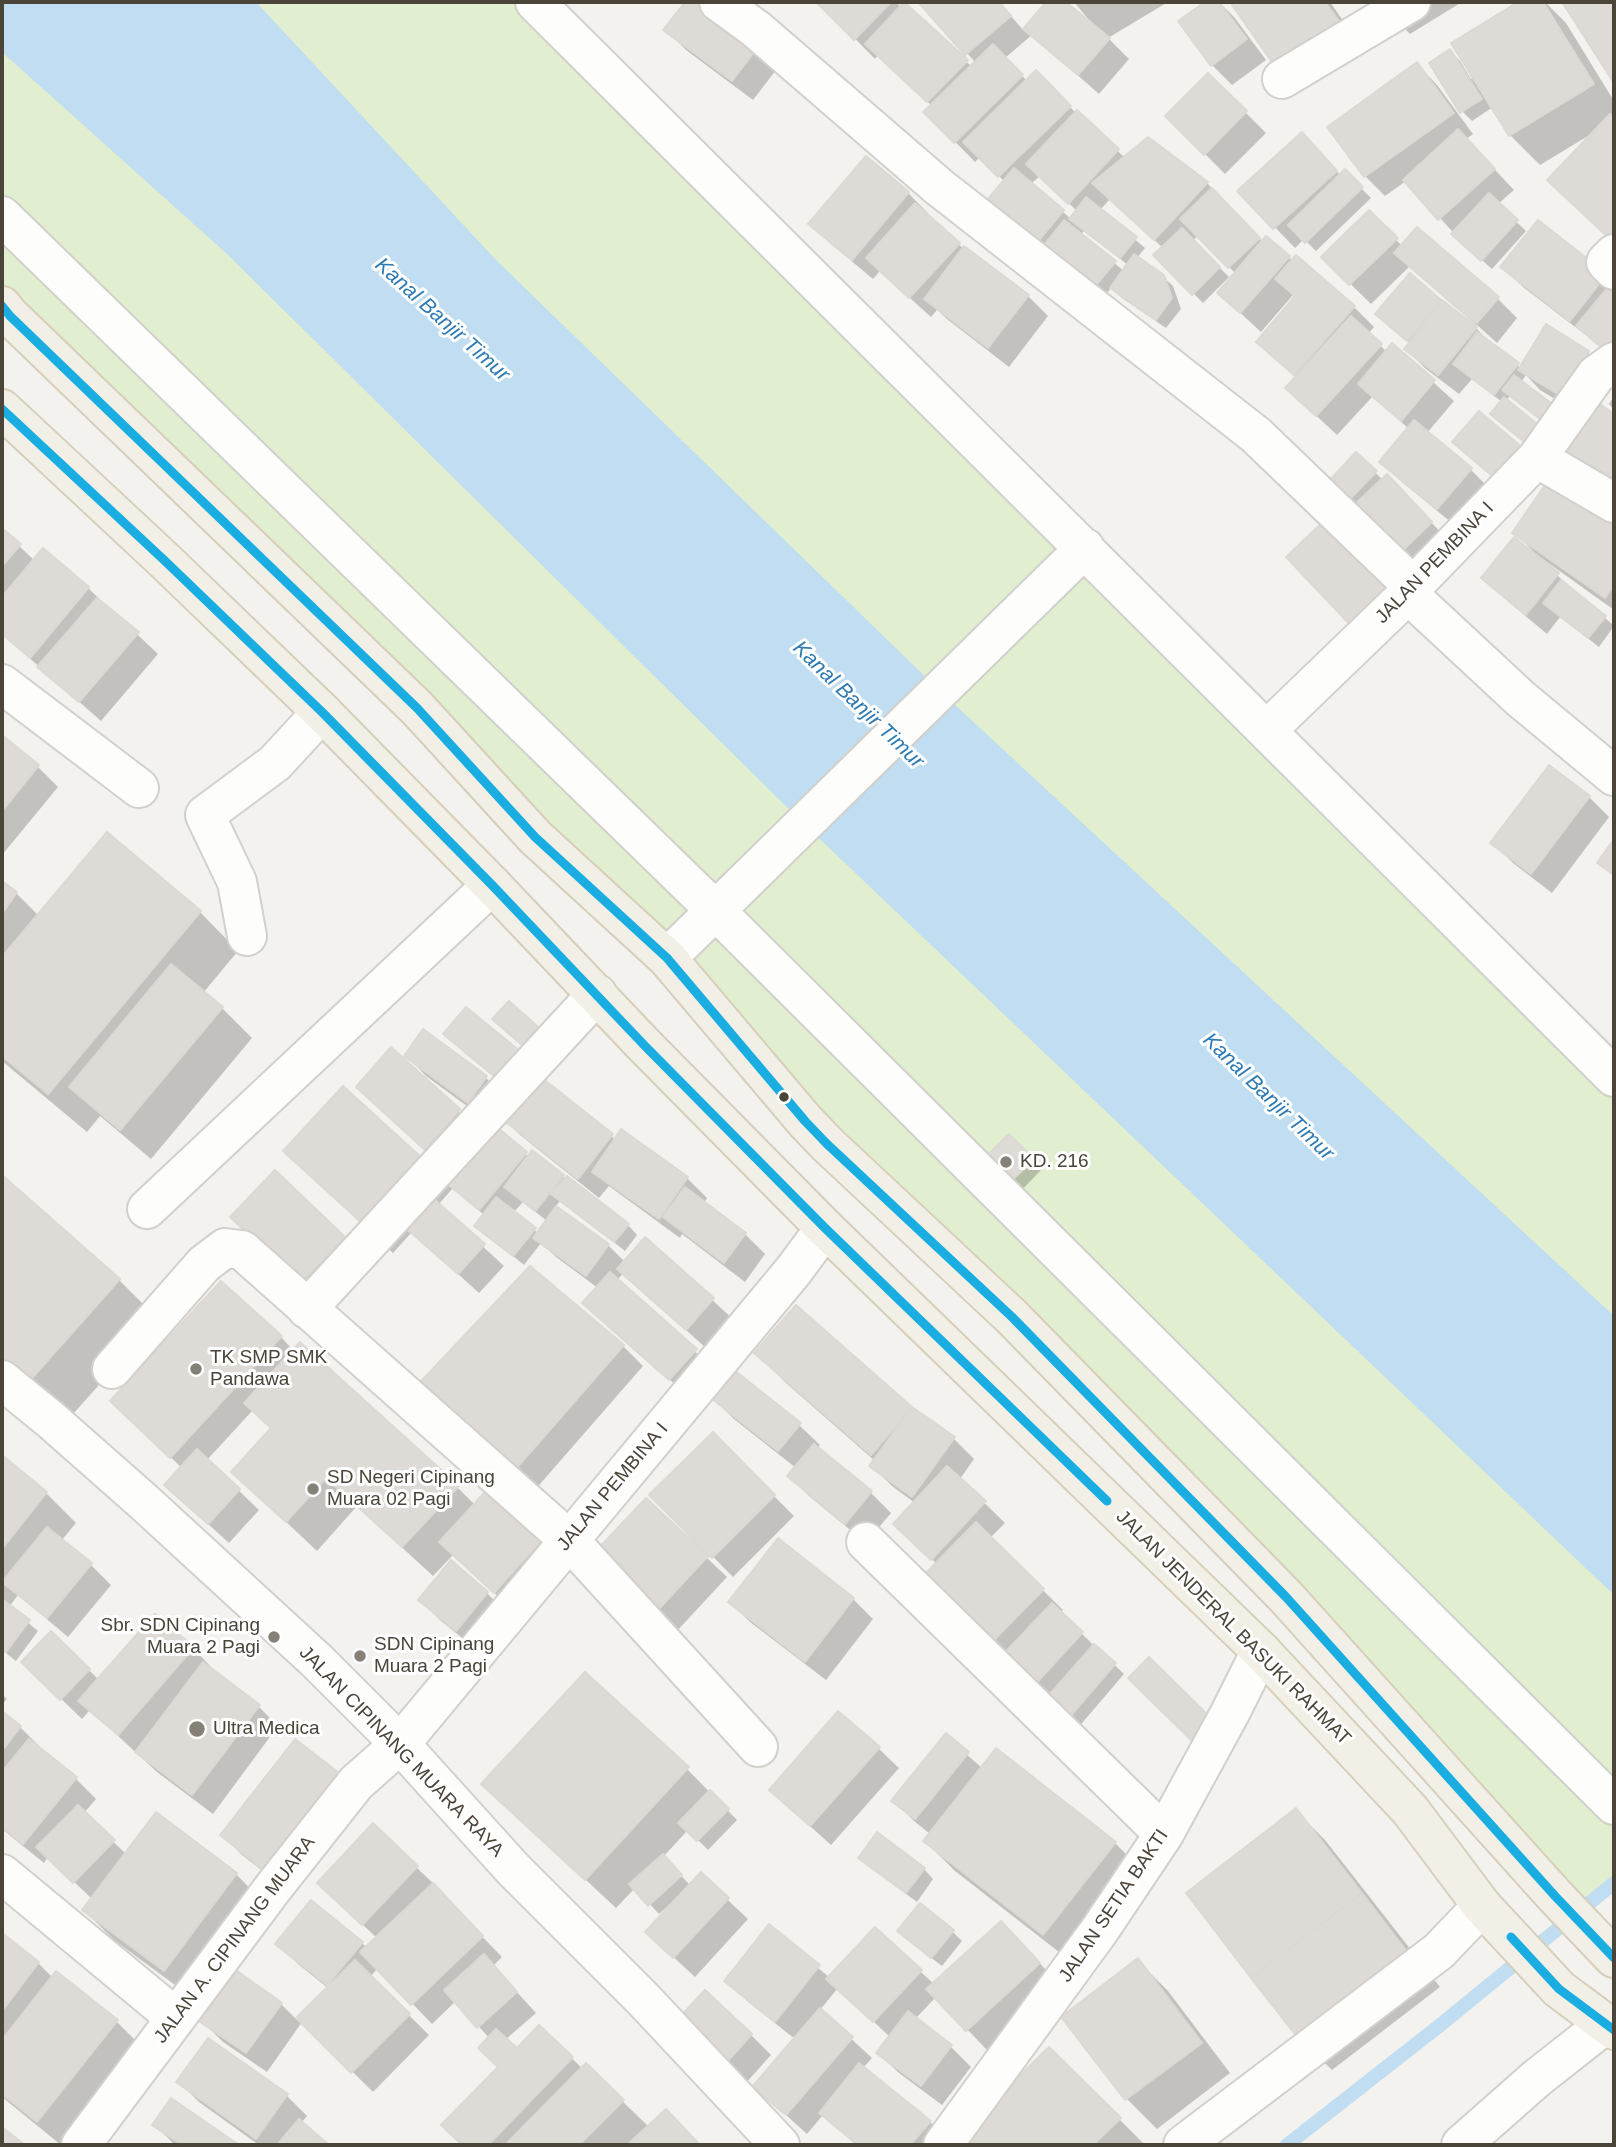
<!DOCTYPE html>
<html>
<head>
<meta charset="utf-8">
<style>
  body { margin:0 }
  #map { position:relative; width:1616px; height:2147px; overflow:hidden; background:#f4f2ee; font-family:Helvetica,sans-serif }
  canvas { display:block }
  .frame { position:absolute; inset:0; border:4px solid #4b4439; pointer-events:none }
</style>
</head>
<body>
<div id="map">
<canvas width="1616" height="2147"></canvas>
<div class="frame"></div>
</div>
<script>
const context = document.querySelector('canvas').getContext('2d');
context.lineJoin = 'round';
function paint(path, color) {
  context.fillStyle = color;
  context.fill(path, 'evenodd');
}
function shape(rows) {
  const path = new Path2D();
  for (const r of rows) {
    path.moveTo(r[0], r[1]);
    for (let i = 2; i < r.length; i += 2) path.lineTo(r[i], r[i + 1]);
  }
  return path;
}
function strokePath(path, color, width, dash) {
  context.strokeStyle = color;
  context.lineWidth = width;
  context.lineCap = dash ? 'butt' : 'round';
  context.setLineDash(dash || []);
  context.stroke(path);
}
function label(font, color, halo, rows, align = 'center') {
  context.font = font + ' Helvetica,sans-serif';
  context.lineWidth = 6;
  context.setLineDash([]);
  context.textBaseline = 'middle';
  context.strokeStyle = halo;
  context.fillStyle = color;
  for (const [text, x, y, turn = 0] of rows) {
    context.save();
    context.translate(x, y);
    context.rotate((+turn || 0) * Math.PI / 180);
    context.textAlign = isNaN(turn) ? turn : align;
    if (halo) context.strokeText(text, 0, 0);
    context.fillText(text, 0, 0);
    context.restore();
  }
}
paint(shape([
  [2,2,535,2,1614,1077,1614,1883,1575,1915,1286,1597,2,306]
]), '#e1eecf');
paint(shape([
  [2,2,256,2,496,260,940,691,1614,1316,1614,1595,804,824,226,253,2,52]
]), '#c0ddf1');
paint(shape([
  [687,2,711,2,783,61,753,100,686,50,666,30],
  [819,2,896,2,901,7,905,4,972,67,976,63,920,2,999,2,1024,31,1048,2,1064,2,1087,22,1089,20,1074,2,1168,2,1108,38,1129,59,1099,94,1032,35,1005,58,1027,81,1036,73,1076,113,1077,112,1125,158,1148,139,1207,183,1263,242,1288,257,1354,307,1374,327,1368,334,1387,352,1393,346,1454,401,1427,433,1470,469,1490,489,1458,528,1402,482,1381,461,1409,429,1373,396,1337,435,1308,408,1297,378,1258,342,1296,298,1293,295,1261,332,1219,293,1236,274,1198,235,1193,241,1229,277,1203,303,1156,255,1163,248,1110,199,1100,210,1145,248,1137,258,1162,276,1173,286,1181,309,1166,328,1122,298,1111,288,1107,293,1011,219,991,199,1005,182,980,157,975,162,926,112,932,106,878,55,875,59],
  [1040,176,1077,211,1071,219,1031,184],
  [1084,231,1128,265,1124,271,1080,235],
  [1208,2,1219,2,1234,17,1266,60,1232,85,1212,65,1180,21],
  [1232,2,1330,2,1360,45,1277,67],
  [1379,2,1462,2,1410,34],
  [1522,2,1545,2,1566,23,1614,101,1614,241,1593,133,1540,165,1510,135,1493,107,1472,121,1462,111,1450,51,1460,61,1471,79,1474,77,1453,44],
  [1564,2,1614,2,1614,80],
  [1417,64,1437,85,1473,134,1466,139,1514,190,1498,204,1526,231,1492,269,1463,243,1406,181,1385,196,1365,176],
  [1208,75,1266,133,1225,174,1167,116],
  [1322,155,1341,176,1345,172,1371,198,1316,251,1304,239,1295,248,1240,191],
  [908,193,928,213,926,216,964,249,1028,296,1048,316,1009,367,947,319,937,310,931,317,880,271,873,279,831,244,811,224],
  [1369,212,1402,246,1497,298,1517,318,1497,343,1477,325,1475,327,1495,348,1521,368,1547,327,1588,353,1608,373,1591,399,1614,416,1614,505,1580,414,1540,390,1526,375,1521,382,1559,434,1510,396,1506,401,1544,458,1492,414,1502,402,1472,379,1459,394,1426,369,1406,349,1410,343,1387,324,1410,276,1442,303,1473,326,1475,324,1409,267,1371,304,1323,257],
  [1503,267,1614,283,1614,360,1591,339,1523,287],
  [1614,396,1614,410,1609,404],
  [1356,454,1383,480,1407,497,1451,543,1420,573,1326,486],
  [1614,516,1614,610,1540,557,1539,559,1614,626,1599,647,1560,617,1547,634,1504,598,1484,578,1535,553,1515,533],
  [2,530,35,561,44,550,88,588,158,654,101,721,2,634],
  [1413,618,1378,651,1358,631],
  [2,738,37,766,58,787,2,855],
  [1589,797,1609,817,1552,893,1513,863,1493,843],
  [2,883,16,893,39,916,200,912,238,951,203,993,222,1008,252,1038,151,1159,100,1116,87,1132,2,1061],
  [423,1032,486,1078,506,1098,489,1123,529,1157,562,1176,628,1225,637,1235,625,1251,561,1200,555,1207,608,1245,625,1262,645,1239,733,1319,707,1349,623,1273,617,1281,715,1370,690,1398,585,1303,598,1288,556,1257,541,1243,524,1265,476,1226,484,1215,453,1188,438,1205,504,1266,479,1293,412,1232,393,1253,286,1151,421,1160,446,1168,378,1107,391,1049,478,1130,486,1120,426,1076,406,1055],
  [523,1202,547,1221,538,1233,513,1213],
  [446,1034,537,1076,616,1140,687,1178,707,1198,704,1203,745,1234,765,1254,745,1282,682,1234,680,1238,609,1186,599,1198,520,1135,500,1115,516,1095,466,1054],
  [1009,1136,1042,1169,1014,1198],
  [275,1172,364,1258,321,1302,252,1237],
  [2,1177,119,1280,158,1319,65,1423,2,1368],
  [796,1308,911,1408,954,1439,974,1459,960,1479,1005,1523,990,1538,1063,1610,1060,1613,1124,1674,1077,1729,1002,1659,937,1564,915,1544,915,1503,892,1486,872,1466,875,1461,786,1383,756,1353],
  [281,1337,294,1351,457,1487,475,1505,541,1540,561,1560,515,1612,453,1555,433,1576,357,1506,317,1551,233,1472,272,1429,253,1410,207,1460,259,1510,229,1543,187,1505,182,1468,132,1421],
  [623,1346,643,1366,527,1499,431,1414],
  [714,1399,799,1425,820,1445,817,1448,871,1493,891,1513,866,1543,809,1496,789,1476,796,1468,734,1419],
  [713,1435,794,1516,733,1577,652,1495],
  [2,1457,46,1493,76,1523,61,1541,90,1564,111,1585,68,1637,18,1595,9,1607,38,1631,16,1661,2,1650],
  [646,1500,727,1577,676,1632,615,1574],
  [778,1541,853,1599,873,1619,826,1680,750,1622,730,1602],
  [487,1593,507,1614,477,1650,440,1620,420,1599],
  [155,1616,193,1648,213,1669,211,1671,258,1706,278,1726,213,1814,157,1772,90,1710,82,1719,23,1662,51,1633,99,1680],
  [2,1694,7,1699,2,1705],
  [2,1713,20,1727,40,1747,39,1749,75,1778,96,1799,84,1813,126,1854,236,1874,265,1904,194,1999,114,1940,84,1910,92,1899,48,1857,44,1863,2,1829],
  [946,1736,982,1768,996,1750,1115,1843,1145,1873,1073,1963,955,1871,925,1841,930,1834,914,1821,894,1801],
  [878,1748,899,1768,831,1845,792,1810],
  [687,1769,737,1820,708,1850,688,1830,663,1857,691,1886,701,1875,748,1919,695,1977,668,1952,672,1906,670,1904,659,1914,635,1888,616,1908,483,1784],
  [1296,1811,1325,1840,1440,1987,1332,2070,1302,2041],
  [373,1826,437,1887,436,1889,502,1957,493,1966,536,2013,505,2040,517,2051,539,2027,583,2069,586,2066,649,2127,686,2131,699,2145,464,2145,444,2125,500,2067,490,2039,456,2001,432,2024,378,1968,370,1977,429,2035,373,2092,302,2022,267,2072,223,2042,203,2022,281,2004,297,2020,329,1989,298,1964,278,1943,362,1943,367,1948,377,1938,339,1903],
  [222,1835,288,1891,242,1855],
  [860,1858,924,1869,933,1879,917,1902,870,1867],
  [770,1927,830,1978,875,1930,934,1984,1021,1943,1059,1984,987,2050,936,1997,915,2019,951,2047,971,2067,942,2105,899,2073,878,2053,890,2037,838,1988,820,2010,872,2058,863,2068,930,2122,950,2142,947,2145,856,2145,823,2115,807,2134,754,2086,795,2039,747,2001,727,1980],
  [952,1931,962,1941,942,1966,909,1941],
  [2,1935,38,1963,53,1978,116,2021,146,2051,72,2145,61,2145,2,2097],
  [1138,1961,1168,1991,1230,2073,1157,2129,1127,2099,1064,2017],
  [751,2035,771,2055,745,2084,699,2041],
  [1049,2049,1145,2145,952,2145],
  [179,2082,286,2095,307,2116,301,2123,327,2145,259,2145,199,2102],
  [171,2101,236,2145,175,2145,155,2125]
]), '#0003');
strokePath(shape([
  [1287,2145,1439,2026,1614,1883]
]), '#c0ddf1', 14);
const building = shape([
  [685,2,714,2,764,39,732,81,663,30,685,2],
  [816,2,891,2,854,40,816,2],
  [904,2,968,60,927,102,865,44,904,2],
  [918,2,999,2,1011,16,965,55,918,2],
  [1046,2,1066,2,1110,38,1078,75,1023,29,1046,2],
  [1205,2,1219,2,1247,39,1211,66,1178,21,1205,2],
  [1230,2,1325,2,1341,24,1276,68,1230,2],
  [1518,2,1543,2,1594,84,1509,136,1451,43,1518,2],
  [1562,2,1614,2,1614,83,1562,2],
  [993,44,1023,75,954,143,923,112,993,44],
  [1450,49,1482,99,1460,113,1429,63,1450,49],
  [1417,62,1454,113,1364,177,1327,127,1417,62],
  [1036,70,1071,106,998,177,963,142,1036,70],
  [1208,73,1247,111,1204,155,1165,116,1208,73],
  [1077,110,1119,149,1068,204,1026,164,1077,110],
  [1610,114,1614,118,1614,236,1611,240,1547,180,1610,114],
  [1458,129,1495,169,1438,220,1403,180,1458,129],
  [1302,132,1337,171,1273,229,1237,191,1302,132],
  [1148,137,1208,182,1154,240,1092,183,1148,137],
  [866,156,909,192,852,260,808,224,866,156],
  [1014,168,1064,210,1038,241,988,199,1014,168],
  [1345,169,1363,187,1305,243,1288,225,1345,169],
  [1212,188,1260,238,1228,268,1180,219,1212,188],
  [1489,193,1518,220,1481,261,1451,234,1489,193],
  [1086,197,1137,237,1120,258,1069,219,1086,197],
  [915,203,960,243,909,298,866,258,915,203],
  [1369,210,1398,238,1349,285,1321,257,1369,210],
  [1064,220,1116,261,1096,285,1044,245,1064,220],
  [1538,220,1607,274,1570,321,1500,267,1538,220],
  [1417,227,1499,297,1476,324,1394,253,1417,227],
  [1182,228,1220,267,1192,295,1153,255,1182,228],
  [1266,236,1290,256,1240,313,1217,293,1266,236],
  [964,246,1029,295,988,348,924,299,964,246],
  [1134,254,1164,275,1172,298,1156,320,1110,288,1134,254],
  [1296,255,1355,306,1294,375,1256,342,1295,296,1275,279,1296,255],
  [1410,273,1441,300,1407,341,1375,314,1410,273],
  [1614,280,1614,358,1576,326,1614,280],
  [1442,300,1477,327,1438,375,1404,349,1442,300],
  [1351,316,1382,344,1316,416,1285,388,1351,316],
  [1546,324,1589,351,1561,396,1518,370,1546,324],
  [1477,332,1519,363,1494,395,1453,364,1477,332],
  [1392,343,1435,380,1401,421,1358,384,1392,343],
  [1514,375,1560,410,1548,425,1502,390,1514,375],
  [1504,397,1547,432,1533,449,1490,414,1504,397],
  [1590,397,1614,414,1614,475,1602,492,1549,455,1590,397],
  [1479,411,1523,448,1497,480,1452,442,1479,411],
  [1414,420,1472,468,1437,509,1379,462,1414,420],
  [1356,452,1377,471,1344,505,1324,486,1356,452],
  [1554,472,1614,514,1614,585,1605,598,1512,533,1554,472],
  [1387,474,1432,522,1399,554,1352,507,1387,474],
  [1323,522,1394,597,1357,632,1286,557,1323,522],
  [2,528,21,544,2,566,2,528],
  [1514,537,1559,573,1526,615,1481,578,1514,537],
  [43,548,89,587,30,658,2,634,2,597,43,548],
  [1561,580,1606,616,1588,638,1543,603,1561,580],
  [97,598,139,632,79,702,37,667,97,598],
  [2,735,39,765,2,811,2,735],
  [1549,765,1590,796,1531,874,1490,843,1549,765],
  [107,832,201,911,48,1094,2,1056,2,957,107,832],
  [1614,839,1614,875,1597,863,1614,839],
  [2,881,17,892,2,914,2,881],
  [171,964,223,1007,120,1130,69,1087,171,964],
  [509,1001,546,1034,530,1052,492,1019,509,1001],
  [466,1007,521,1052,498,1079,443,1034,466,1007],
  [423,1029,487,1076,468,1103,404,1056,423,1029],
  [391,1047,460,1109,425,1150,356,1087,391,1047],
  [532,1070,613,1134,578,1179,497,1115,532,1070],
  [343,1086,423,1159,363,1224,283,1151,343,1086],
  [486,1118,527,1152,479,1210,438,1176,486,1118],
  [621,1129,688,1177,659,1219,592,1172,621,1129],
  [1009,1134,1034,1159,1003,1189,978,1165,1009,1134],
  [532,1150,564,1175,535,1211,504,1187,532,1150],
  [275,1170,345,1237,300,1283,230,1217,275,1170],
  [2,1175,120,1279,25,1386,2,1365,2,1175],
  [567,1176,629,1224,614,1242,551,1194,567,1176],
  [685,1187,746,1233,724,1263,663,1217,685,1187],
  [427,1193,485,1244,458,1274,400,1223,427,1193],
  [496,1197,536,1228,513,1256,474,1226,496,1197],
  [556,1206,609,1244,586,1276,533,1238,556,1206],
  [645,1237,714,1298,686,1330,617,1269,645,1237],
  [530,1266,624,1345,506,1480,409,1394,530,1266],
  [610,1272,697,1349,669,1380,582,1303,610,1272],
  [221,1281,282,1336,170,1458,110,1401,221,1281],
  [796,1305,912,1407,871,1455,754,1353,796,1305],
  [300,1342,459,1486,402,1547,326,1478,286,1522,231,1472,271,1428,244,1403,300,1342],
  [734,1370,801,1423,778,1451,712,1399,734,1370],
  [912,1407,955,1437,912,1497,869,1466,912,1407],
  [713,1432,775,1495,712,1558,649,1495,713,1432],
  [814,1444,872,1491,845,1524,787,1476,814,1444],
  [197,1449,240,1489,208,1524,164,1485,197,1449],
  [2,1455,47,1492,2,1549,2,1455],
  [947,1466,986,1501,931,1560,893,1524,947,1466],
  [488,1489,542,1539,494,1593,439,1542,488,1489],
  [646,1498,708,1556,655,1613,593,1554,646,1498],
  [976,1522,1044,1589,987,1647,919,1580,976,1522],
  [47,1527,92,1563,47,1618,2,1582,47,1527],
  [778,1538,854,1598,805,1662,728,1602,778,1538],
  [451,1560,488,1592,456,1631,418,1600,451,1560],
  [2,1599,30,1620,6,1652,2,1649,2,1599],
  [1052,1603,1083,1632,1029,1691,997,1661,1052,1603],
  [155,1614,194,1647,118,1735,78,1701,155,1614],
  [51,1631,90,1669,60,1700,21,1662,51,1631],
  [1094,1644,1116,1663,1066,1721,1043,1702,1094,1644],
  [1149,1657,1212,1719,1191,1740,1128,1678,1149,1657],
  [203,1662,260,1705,192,1795,135,1752,203,1662],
  [585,1672,689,1767,585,1880,481,1784,585,1672],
  [2,1711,21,1726,2,1751,2,1711],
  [838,1711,880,1747,810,1826,769,1790,838,1711],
  [946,1733,969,1752,915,1819,891,1801,946,1733],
  [29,1739,77,1777,23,1844,2,1827,2,1772,29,1739],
  [295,1739,343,1776,267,1873,220,1835,295,1739],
  [996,1748,1116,1842,1043,1935,923,1841,996,1748],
  [710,1790,729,1809,697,1841,678,1823,710,1790],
  [78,1805,115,1840,73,1883,36,1847,78,1805],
  [1296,1808,1362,1893,1251,1978,1186,1893,1296,1808],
  [156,1812,237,1873,164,1971,82,1910,156,1812],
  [373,1823,418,1866,362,1925,317,1883,373,1823],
  [877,1832,925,1868,906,1893,858,1858,877,1832],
  [663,1854,682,1875,648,1906,629,1884,663,1854],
  [701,1872,729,1898,673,1958,645,1932,701,1872],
  [433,1883,483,1936,411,2005,360,1952,433,1883],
  [1362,1893,1411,1957,1301,2042,1251,1978,1362,1893],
  [311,1900,363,1942,327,1985,275,1944,311,1900],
  [920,1903,954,1930,931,1958,897,1931,920,1903],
  [1001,1921,1040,1963,966,2031,926,1989,1001,1921],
  [769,1924,820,1965,775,2022,724,1981,769,1924],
  [875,1927,922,1970,873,2022,826,1979,875,1927],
  [2,1933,39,1962,2,2011,2,1933],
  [484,1954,517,1992,477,2028,444,1990,484,1954],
  [1138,1958,1202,2043,1125,2100,1061,2017,1138,1958],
  [355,1960,410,2014,351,2073,296,2018,355,1960],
  [236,1970,282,2003,246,2053,200,2022,236,1970],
  [56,1971,118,2020,37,2122,2,2094,2,2040,56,1971],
  [705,1990,752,2034,724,2065,676,2021,705,1990],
  [820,2008,853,2037,786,2115,752,2087,820,2008],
  [908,2011,952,2045,921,2086,876,2053,908,2011],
  [539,2025,573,2057,488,2145,462,2145,441,2125,498,2067,478,2048,496,2029,517,2048,539,2025],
  [208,2038,288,2094,256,2139,176,2082,208,2038],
  [1049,2047,1121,2118,1093,2145,949,2145,1049,2047],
  [586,2063,624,2100,579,2145,505,2145,586,2063],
  [859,2063,931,2121,910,2145,858,2145,819,2113,859,2063],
  [171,2098,239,2145,182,2145,152,2125,171,2098],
  [666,2109,700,2145,627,2145,666,2109],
  [299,2119,329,2145,277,2145,299,2119],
  [2,2127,25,2145,2,2145,2,2127]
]);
paint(building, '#dedbd6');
strokePath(building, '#dcd9d4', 2);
const minor = shape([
  [535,2,1614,1077],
  [719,2,756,29,939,187,1256,435,1413,586],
  [1282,79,1411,2],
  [2,216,715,910,1614,1805],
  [1614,254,1606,262,1614,270],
  [1537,458,1596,375,1614,362],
  [1408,594,1521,699,1614,776],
  [2,684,139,788],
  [1267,730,1408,594,1413,586,1537,458,1614,503],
  [247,936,237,882,205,815,275,763,322,712],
  [667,958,1085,548],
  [147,1209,492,885],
  [307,1309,597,994],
  [112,1369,204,1264,225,1248,242,1250,569,1540,758,1747],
  [2,1380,51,1420,144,1502,317,1661,400,1744,513,1869,643,1999,780,2145],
  [866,1542,1164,1834],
  [2,1874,176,2018],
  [81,2145,273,1888,356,1783,400,1744,794,1270,825,1228],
  [943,2145,1099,1931,1164,1834,1230,1713,1261,1651],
  [1183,2145,1439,1951,1482,1906],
  [1461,2145,1537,2078,1607,2023]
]);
const major = shape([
  [2,306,10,316,417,708,535,837,667,958,805,1121,827,1144,1012,1317,1286,1597,1555,1896,1614,1958],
  [2,409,164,560,322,712,492,885,645,1046,825,1228,1261,1651,1410,1810,1482,1906,1559,1989,1614,2030]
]);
strokePath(minor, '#d2d0cb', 42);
strokePath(major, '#d6cebb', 42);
strokePath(minor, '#fdfdfc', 38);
strokePath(major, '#f2efe6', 38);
strokePath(shape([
  [2,306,10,316,417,708,535,837,667,958,805,1121,827,1144,1012,1317,1286,1597,1555,1896,1614,1958],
  [2,409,164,560,322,712,492,885,645,1046,825,1228,1107,1501],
  [1511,1937,1559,1989,1614,2030]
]), '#1aade1', 9);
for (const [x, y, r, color] of [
  [784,1097,6,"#4b4439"],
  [1006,1162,7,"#868178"],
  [196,1369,7,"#868178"],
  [313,1489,7,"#868178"],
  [274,1637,7,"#868178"],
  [360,1656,7,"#868178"],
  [197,1729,9,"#868178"]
]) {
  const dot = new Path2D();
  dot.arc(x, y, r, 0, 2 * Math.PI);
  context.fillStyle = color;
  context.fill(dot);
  strokePath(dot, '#fff', 2.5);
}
label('19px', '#4b4439', '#fff', [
  ["JALAN PEMBINA I",1435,563,-46],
  ["JALAN PEMBINA I",613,1487,-50],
  ["JALAN JENDERAL BASUKI RAHMAT",1233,1628,45],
  ["JALAN CIPINANG MUARA RAYA",401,1752,46],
  ["JALAN SETIA BAKTI",1114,1906,-56],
  ["JALAN A. CIPINANG MUARA",235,1940,-53]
]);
label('19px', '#4b4439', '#fff', [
  ["KD. 216",1020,1162],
  ["TK SMP SMK",210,1358],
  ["Pandawa",210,1380],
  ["SD Negeri Cipinang",327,1478],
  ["Muara 02 Pagi",327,1500],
  ["Sbr. SDN Cipinang",260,1626,"right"],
  ["Muara 2 Pagi",260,1648,"right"],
  ["SDN Cipinang",374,1645],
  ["Muara 2 Pagi",374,1667],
  ["Ultra Medica",213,1729]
], 'left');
label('italic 21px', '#2e7ab2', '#fff', [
  ["Kanal Banjir Timur",442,320,42],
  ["Kanal Banjir Timur",858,705,44],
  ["Kanal Banjir Timur",1268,1097,44]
]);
</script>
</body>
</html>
